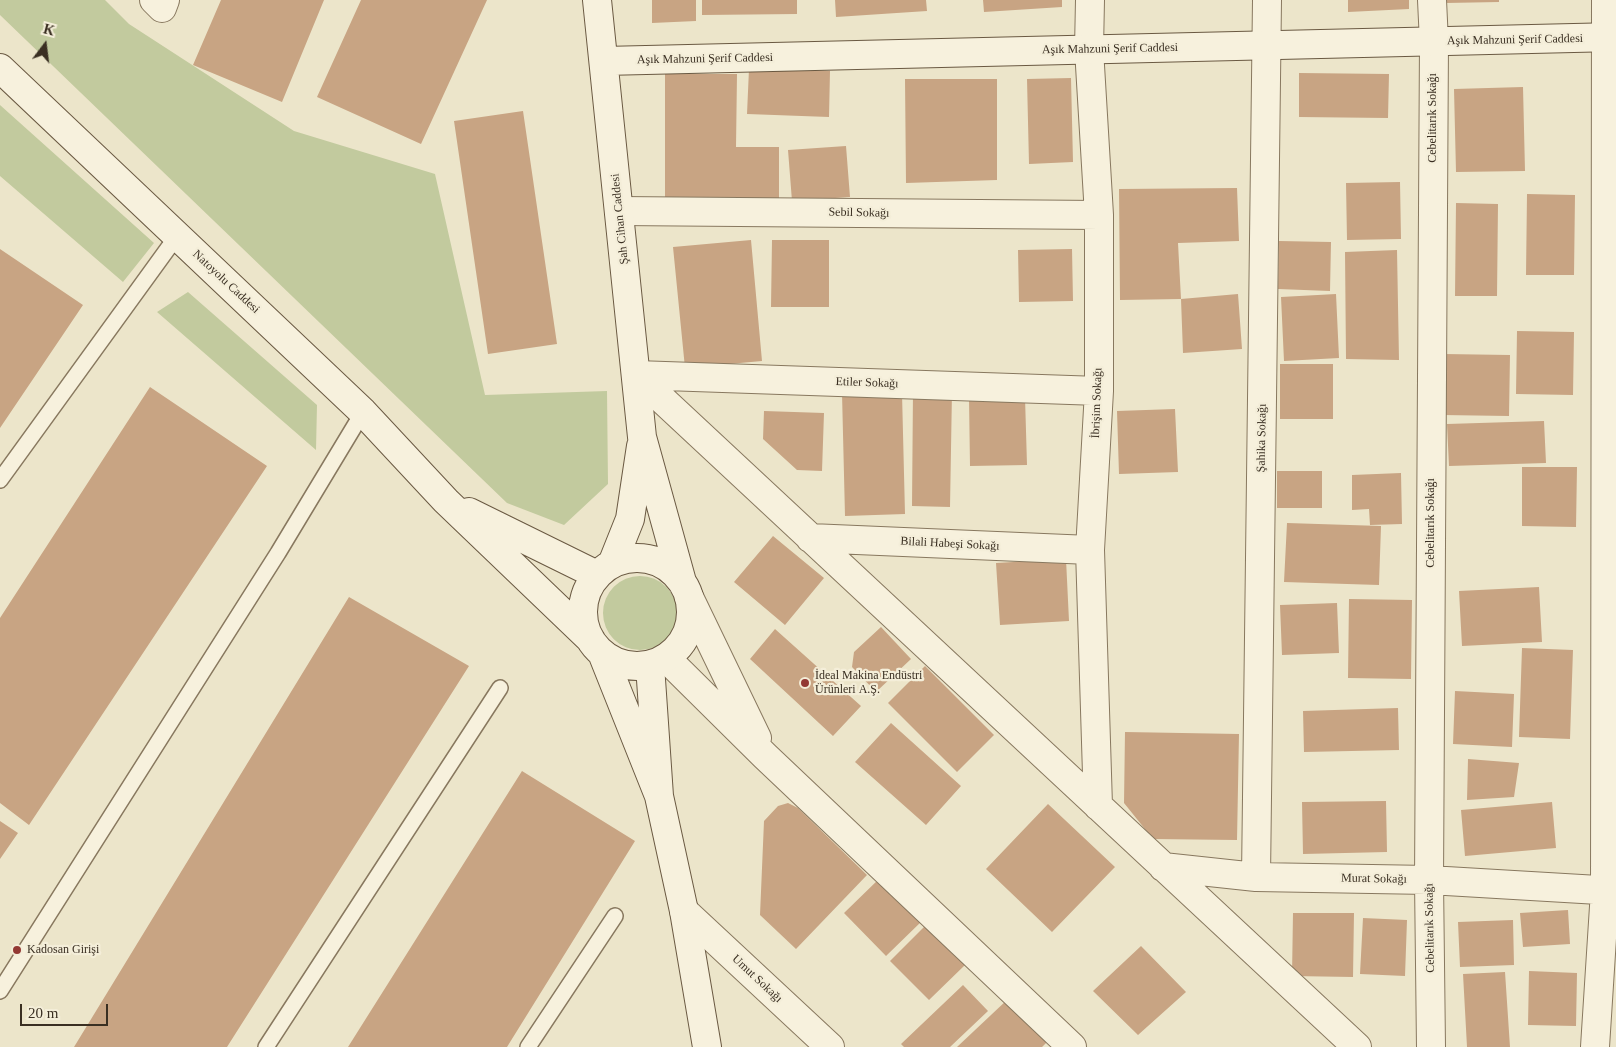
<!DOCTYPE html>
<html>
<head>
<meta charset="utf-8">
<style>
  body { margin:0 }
  #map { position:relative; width:1616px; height:1047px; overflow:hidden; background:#ece5ca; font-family:Georgia,serif }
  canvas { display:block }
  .north { position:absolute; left:20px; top:20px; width:50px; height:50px; -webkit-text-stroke:4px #f4eed9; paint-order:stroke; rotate:15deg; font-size:14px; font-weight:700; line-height:20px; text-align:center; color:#3a2f22 }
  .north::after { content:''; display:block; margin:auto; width:18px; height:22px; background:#3a2f22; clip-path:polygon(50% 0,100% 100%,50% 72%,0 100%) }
  .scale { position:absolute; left:20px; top:1004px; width:88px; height:22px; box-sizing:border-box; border:2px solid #3a2f22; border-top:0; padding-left:6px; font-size:15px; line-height:18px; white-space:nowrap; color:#3a2f22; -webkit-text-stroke:4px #f4eed9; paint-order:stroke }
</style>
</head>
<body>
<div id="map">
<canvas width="1616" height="1047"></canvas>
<div class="north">K</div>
<div class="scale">20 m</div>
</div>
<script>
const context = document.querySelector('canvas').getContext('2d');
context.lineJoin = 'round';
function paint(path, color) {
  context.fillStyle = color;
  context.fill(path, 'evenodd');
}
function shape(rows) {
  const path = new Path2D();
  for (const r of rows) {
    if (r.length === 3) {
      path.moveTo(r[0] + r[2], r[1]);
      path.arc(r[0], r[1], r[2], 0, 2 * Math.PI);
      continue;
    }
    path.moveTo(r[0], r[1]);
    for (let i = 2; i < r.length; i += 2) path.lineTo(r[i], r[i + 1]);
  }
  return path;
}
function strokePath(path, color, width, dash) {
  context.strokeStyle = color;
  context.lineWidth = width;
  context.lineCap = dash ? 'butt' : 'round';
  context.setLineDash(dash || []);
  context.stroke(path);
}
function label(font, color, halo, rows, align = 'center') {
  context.font = font + ' Georgia,serif';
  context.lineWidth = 4.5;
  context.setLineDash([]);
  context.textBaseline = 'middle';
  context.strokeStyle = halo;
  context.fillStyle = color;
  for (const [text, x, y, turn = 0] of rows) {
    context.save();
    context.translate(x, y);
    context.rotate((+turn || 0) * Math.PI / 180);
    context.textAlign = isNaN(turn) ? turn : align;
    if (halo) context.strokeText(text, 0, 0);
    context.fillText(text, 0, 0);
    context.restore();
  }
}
paint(shape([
  [0,0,105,0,129,24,294,131,435,174,485,395,607,391,608,484,564,525,507,503,0,15],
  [0,105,154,243,123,282,0,176],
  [188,292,317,405,316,450,157,312],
  [640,613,37]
]), '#c2ca9e');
paint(shape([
  [221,0,324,0,282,102,193,65],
  [361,0,487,0,421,144,317,97],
  [652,0,696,0,696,21,652,23],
  [702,0,797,0,797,14,702,15],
  [835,0,926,0,927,11,836,17],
  [983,0,1062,0,1062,7,984,12],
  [1348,0,1409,0,1409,9,1348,12],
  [1446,0,1499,0,1499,2,1446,3],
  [749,69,830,71,829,117,747,114],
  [1299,73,1389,74,1388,118,1299,117],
  [665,74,737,74,736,147,779,147,779,201,665,200],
  [1071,78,1073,162,1029,164,1027,79],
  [905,79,997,79,997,180,906,183],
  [1523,87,1525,171,1456,172,1454,89],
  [523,111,557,344,488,354,454,121],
  [846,146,850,197,792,201,788,150],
  [1400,182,1401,239,1347,240,1346,183],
  [1237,188,1239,241,1178,243,1181,299,1120,300,1119,189],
  [1527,194,1575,195,1574,275,1526,275],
  [1456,203,1498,204,1497,296,1455,296],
  [751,240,762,361,685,368,673,247],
  [772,240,829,240,829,307,771,307],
  [1279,241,1331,242,1330,291,1278,289],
  [0,249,83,305,0,428],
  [1072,249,1073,301,1019,302,1018,250],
  [1397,250,1399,360,1346,359,1345,252],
  [1238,294,1242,349,1183,353,1181,299],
  [1336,294,1339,358,1284,361,1281,297],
  [1517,331,1574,332,1573,395,1516,394],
  [1444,354,1510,355,1509,416,1442,415],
  [1280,364,1333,364,1333,419,1280,419],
  [150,387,267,466,29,825,0,803,0,618],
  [913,391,952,391,950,507,912,506],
  [842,393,902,393,905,514,845,516],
  [1025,397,1027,465,970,466,969,398],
  [1175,409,1178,472,1119,474,1117,411],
  [764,411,824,413,822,471,797,470,763,439],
  [1544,421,1546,463,1449,466,1447,424],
  [1522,467,1577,467,1576,527,1522,526],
  [1277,471,1322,471,1322,508,1277,508],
  [1401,473,1402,524,1370,525,1369,509,1352,510,1352,475],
  [1287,523,1381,526,1379,585,1284,582],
  [773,536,824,578,785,625,734,582],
  [1066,559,1069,621,1000,625,996,563],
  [1539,587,1542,642,1462,646,1459,591],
  [349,597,469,666,227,1047,74,1047],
  [1349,599,1412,600,1411,679,1348,678],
  [1337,603,1339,653,1282,655,1280,605],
  [881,627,911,659,876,692,852,667,854,652],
  [775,629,861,706,833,736,750,659],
  [1522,648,1573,650,1570,739,1519,737],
  [925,666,994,735,957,772,888,703],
  [1455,691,1514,694,1512,747,1453,744],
  [1398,708,1399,750,1304,752,1303,711],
  [891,723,961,786,926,825,855,762],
  [1125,732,1239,734,1237,840,1153,839,1124,803],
  [1468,759,1519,763,1514,797,1467,800],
  [522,771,635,841,507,1047,348,1047],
  [1386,801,1387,852,1303,854,1302,802],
  [1552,802,1556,848,1465,856,1461,810],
  [788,803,798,808,867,875,796,949,760,915,764,821,778,806],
  [1048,804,1115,867,1052,932,986,869],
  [0,821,18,833,0,859],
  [881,877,923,920,886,956,844,913],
  [1568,910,1570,944,1523,947,1520,913],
  [1293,913,1354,913,1353,977,1292,976],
  [1363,918,1407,920,1405,976,1360,974],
  [1513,920,1514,965,1460,967,1458,922],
  [926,925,965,965,929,1000,890,961],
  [1141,946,1186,992,1138,1035,1093,991],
  [1529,971,1577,973,1576,1026,1528,1025],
  [1505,972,1510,1047,1467,1047,1463,974],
  [963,985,988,1011,950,1047,904,1047,901,1044],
  [1008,999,1048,1041,1042,1047,957,1047]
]), '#c8a483');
const lane = shape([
  [0,480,177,236],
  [0,991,278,553,363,412],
  [266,1047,500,688],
  [528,1047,615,916]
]);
const street = shape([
  [154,0,162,8,165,0],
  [1090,0,1089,49,1099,215,1099,391,1090,550,1098,806],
  [619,211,1099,215],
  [636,375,1357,1047],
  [636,375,1099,391],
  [810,538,1090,550],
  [689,597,757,738],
  [666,658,765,756,1072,1047],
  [1163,867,1256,877,1429,880,1616,891],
  [1256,877,1267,0],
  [684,911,830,1047],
  [1431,1047,1429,880,1434,42,1432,0],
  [1595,1047,1605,891,1606,0]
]);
const secondary = shape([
  [597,0,642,437,682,582],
  [604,61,1616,37],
  [0,68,363,412,446,501,591,640],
  [469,512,597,575],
  [637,612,54],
  [612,564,630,519,641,446],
  [602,653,659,796,650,665],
  [659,796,684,911,707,1047]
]);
strokePath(lane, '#88785f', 18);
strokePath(street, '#88785f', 30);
strokePath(secondary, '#6a5942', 30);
strokePath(lane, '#f7f1dd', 15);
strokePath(street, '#f7f1dd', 28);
strokePath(secondary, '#f7f1dd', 28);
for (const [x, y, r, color] of [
  [805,683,5,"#933933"],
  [17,950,5,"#933933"]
]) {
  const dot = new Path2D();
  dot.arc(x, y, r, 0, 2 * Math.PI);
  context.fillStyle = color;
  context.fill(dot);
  strokePath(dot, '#f4eed9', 2);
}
label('12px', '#3a2f22', '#f4eed9', [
  ["Aşık Mahzuni Şerif Caddesi",1515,40,-1],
  ["Aşık Mahzuni Şerif Caddesi",1110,49,-1],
  ["Aşık Mahzuni Şerif Caddesi",705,59,-1],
  ["Cebelitarık Sokağı",1433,118,-90],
  ["Sebil Sokağı",859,213,1],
  ["Şah Cihan Caddesi",620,219,-96],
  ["Natoyolu Caddesi",226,282,43],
  ["Etiler Sokağı",867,383,2],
  ["İbrişim Sokağı",1097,403,-88],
  ["Şahika Sokağı",1262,438,-89],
  ["Cebelitarık Sokağı",1431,523,-90],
  ["Bilali Habeşi Sokağı",950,544,3],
  ["Murat Sokağı",1374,879,1],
  ["Cebelitarık Sokağı",1430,928,-91],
  ["Umut Sokağı",757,979,43]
]);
label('12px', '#3a2f22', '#f4eed9', [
  ["İdeal Makina Endüstri",815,676],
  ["Ürünleri A.Ş.",815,690],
  ["Kadosan Girişi",27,950]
], 'left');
</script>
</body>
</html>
